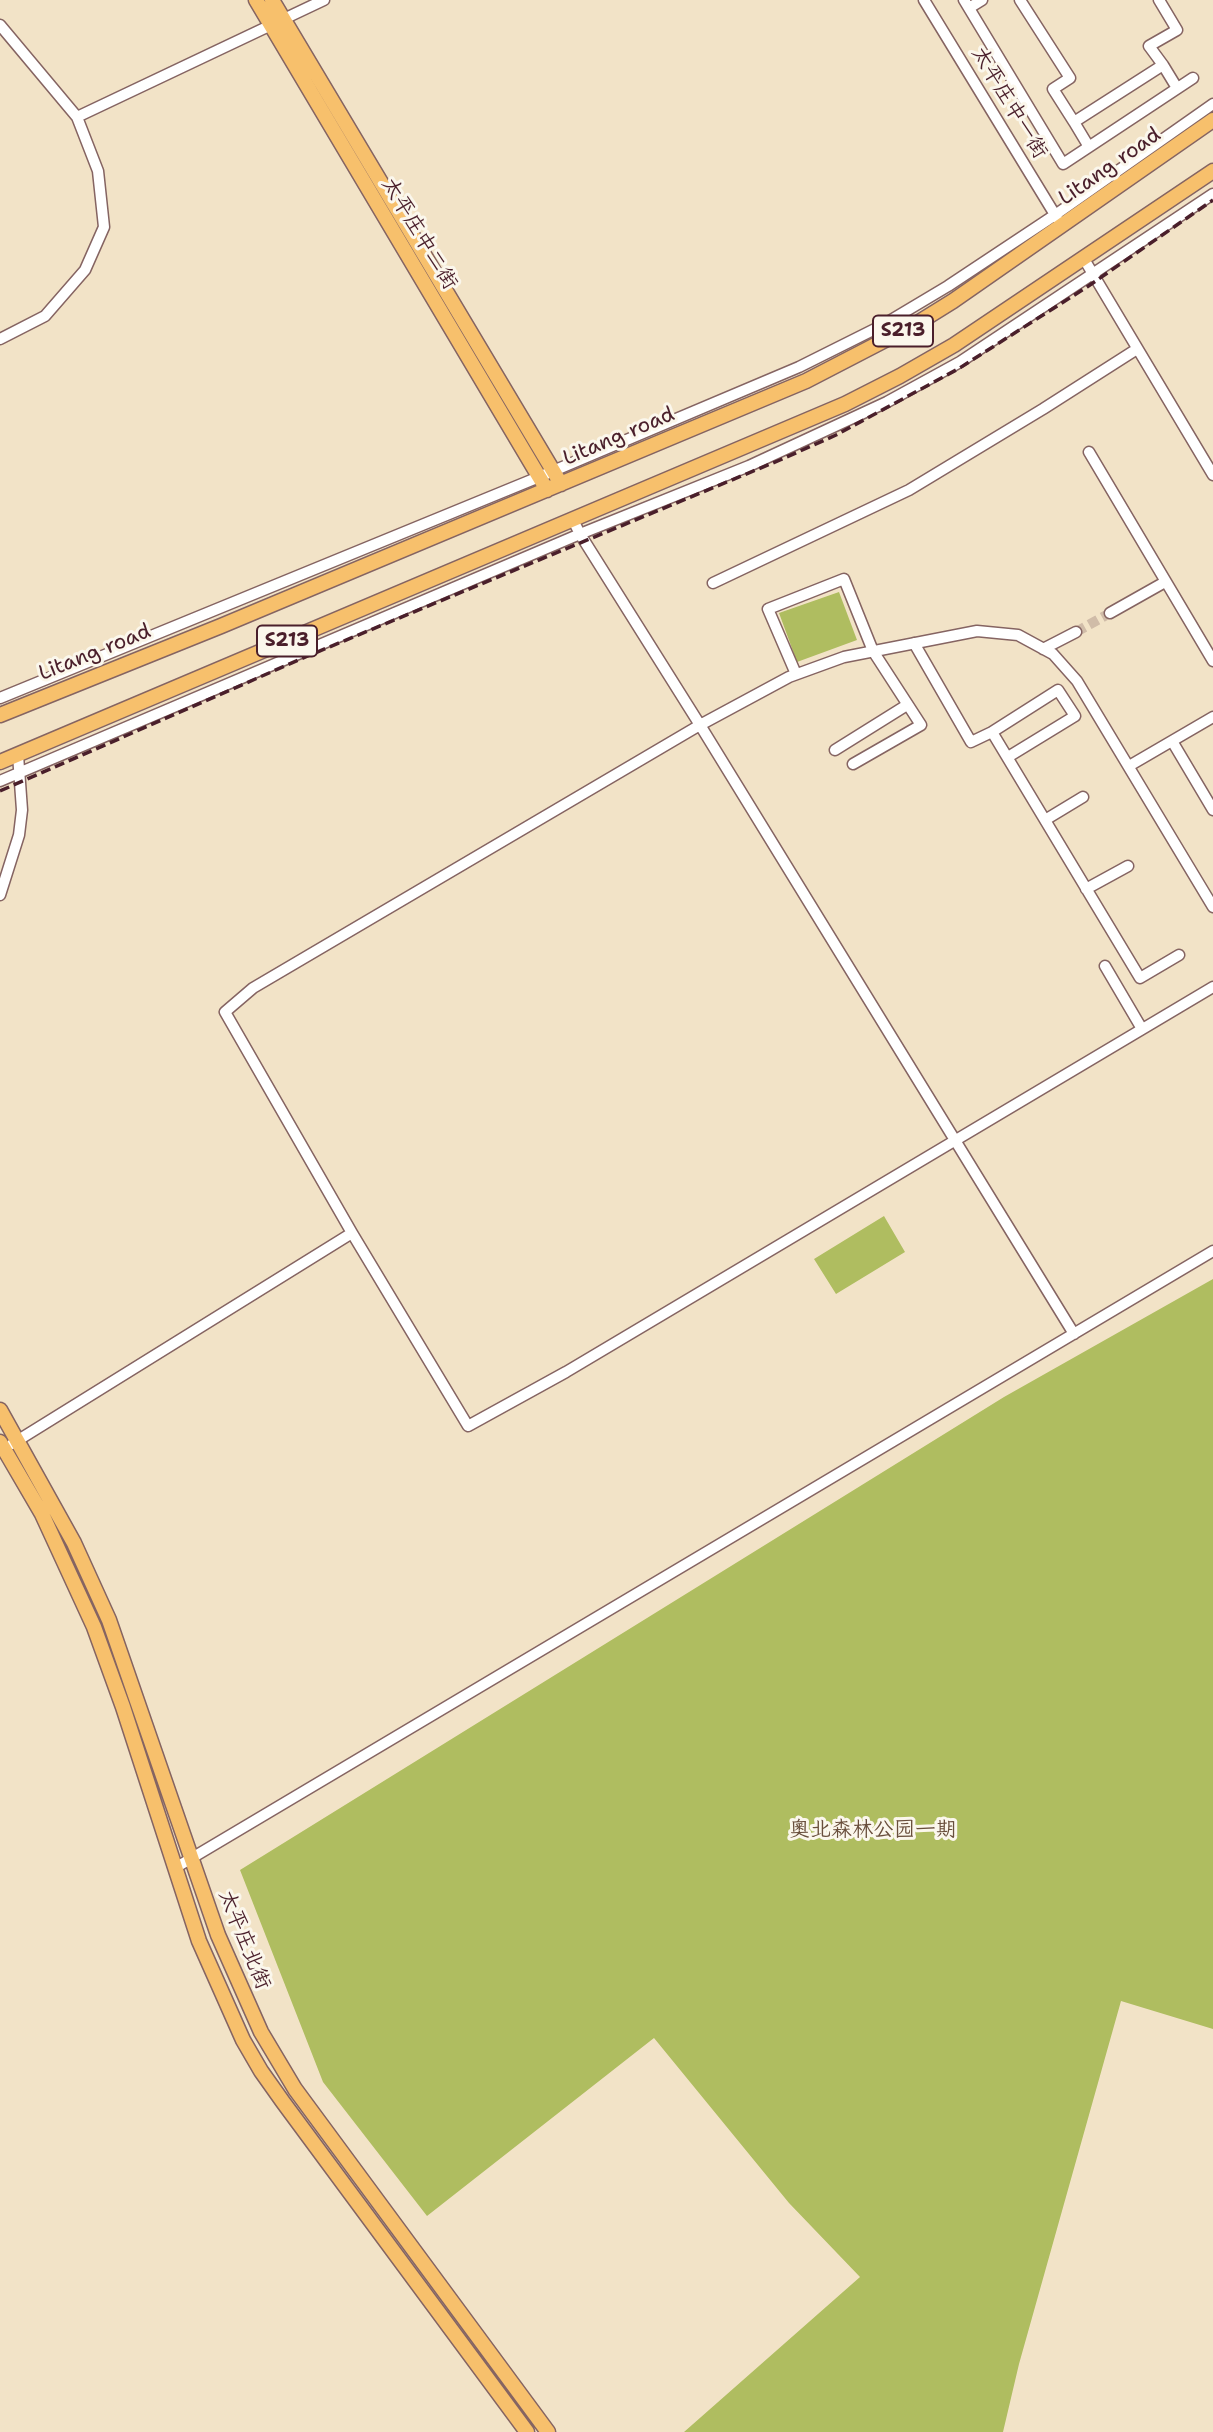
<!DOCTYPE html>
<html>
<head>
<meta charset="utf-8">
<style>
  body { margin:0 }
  canvas { display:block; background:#f2e3c7 }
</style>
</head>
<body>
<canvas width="1213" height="2432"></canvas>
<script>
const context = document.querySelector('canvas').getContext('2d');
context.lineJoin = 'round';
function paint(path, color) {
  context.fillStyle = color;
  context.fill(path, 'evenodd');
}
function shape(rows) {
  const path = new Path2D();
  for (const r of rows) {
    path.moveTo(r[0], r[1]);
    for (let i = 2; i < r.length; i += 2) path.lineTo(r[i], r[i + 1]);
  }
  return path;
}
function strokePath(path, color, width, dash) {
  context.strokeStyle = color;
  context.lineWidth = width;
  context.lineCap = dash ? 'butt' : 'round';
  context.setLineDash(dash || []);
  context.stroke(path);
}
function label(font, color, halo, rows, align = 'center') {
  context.font = font + ' "Shantell Sans","LXGW WenKai TC",sans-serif';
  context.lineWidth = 6;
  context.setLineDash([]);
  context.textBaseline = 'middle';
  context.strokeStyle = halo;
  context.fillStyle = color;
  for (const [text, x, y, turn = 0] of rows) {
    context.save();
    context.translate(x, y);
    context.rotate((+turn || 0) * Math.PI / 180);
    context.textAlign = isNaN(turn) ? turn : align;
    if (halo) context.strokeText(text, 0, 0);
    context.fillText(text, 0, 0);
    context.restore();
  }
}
paint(shape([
  [839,592,857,640,797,662,779,613],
  [884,1216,905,1252,836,1294,814,1259],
  [1213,1279,1213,2029,1121,2001,1019,2364,1003,2432,684,2432,860,2277,789,2203,654,2038,427,2216,323,2082,240,1870,1004,1397]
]), '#afbd60');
strokePath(shape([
  [1076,632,1110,613]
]), '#d0bca8', 10, [10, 5]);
const minor = shape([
  [924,0,1057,218],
  [964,0,1063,164,1193,78],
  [1020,0,1070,78,1053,89,1074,122,1163,65,1177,88],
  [1159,0,1177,30,1149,46,1163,65],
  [969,8,982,0],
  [0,25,77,117,98,171,104,227,85,270,45,316,0,339],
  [77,117,324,0],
  [1074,122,1089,147],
  [1084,259,1213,475],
  [1089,452,1213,661],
  [573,520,580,534,700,725,1074,1334],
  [713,583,909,490,1043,409,1137,349],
  [1110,613,1165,582],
  [914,643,971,742,992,732,1140,978,1179,955],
  [1043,649,1076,632],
  [796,674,768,609,844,579,873,651,921,725,853,764],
  [0,698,539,477,799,367,881,326,948,286,1055,215,1213,104],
  [992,732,1058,690,1075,716,1008,757],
  [1172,741,1213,810],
  [835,750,907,705],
  [1129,766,1213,717],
  [0,781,580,534,749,466,887,402,960,362,1213,194],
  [1045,820,1083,797],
  [1086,889,1128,866],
  [0,895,19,835,22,810,18,755],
  [1213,907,1077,681,1053,654,1018,635,977,631,844,657,789,677,700,725,253,988,225,1012,352,1233,468,1426,566,1372,1213,987],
  [1105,966,1142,1029],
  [12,1444,352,1233],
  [175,1868,1213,1251]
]);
const major = shape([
  [256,0,547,490],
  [272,0,561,484],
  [0,715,221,626,806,381,916,324,953,301,1213,120],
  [0,762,845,404,900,376,954,345,1213,171],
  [0,1410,74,1543,109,1620,218,1935,261,2032,295,2089,548,2432],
  [0,1442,42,1514,94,1627,123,1707,199,1941,243,2040,261,2071,283,2102,527,2432]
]);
strokePath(minor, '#856462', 13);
strokePath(major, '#856462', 17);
strokePath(minor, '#fff', 10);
strokePath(major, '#f7c06c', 14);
strokePath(shape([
  [0,791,310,655,780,460,836,435,958,369,1087,287,1213,200]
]), '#4a1f2b', 3.5, [10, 5]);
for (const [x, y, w] of [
  [903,331,60],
  [287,641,60]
]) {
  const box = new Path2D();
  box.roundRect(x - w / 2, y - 15.5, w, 31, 5);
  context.fillStyle = '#fbf7ec';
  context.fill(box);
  strokePath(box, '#4a1f2b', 2);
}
label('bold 19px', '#4a1f2b', null, [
  ["S213",903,331],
  ["S213",287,641]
]);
label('21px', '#4a1f2b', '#fbf7ec', [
  ["太平庄中一街",1009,103,59],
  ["Litang road",1110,167,-35],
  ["太平庄中二街",419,234,59],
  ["Litang road",619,437,-23],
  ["Litang road",95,653,-22],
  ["太平庄北街",244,1940,68]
]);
label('21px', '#684e3b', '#fbf7ec', [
  ["奥北森林公园一期",873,1831]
]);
</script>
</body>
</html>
